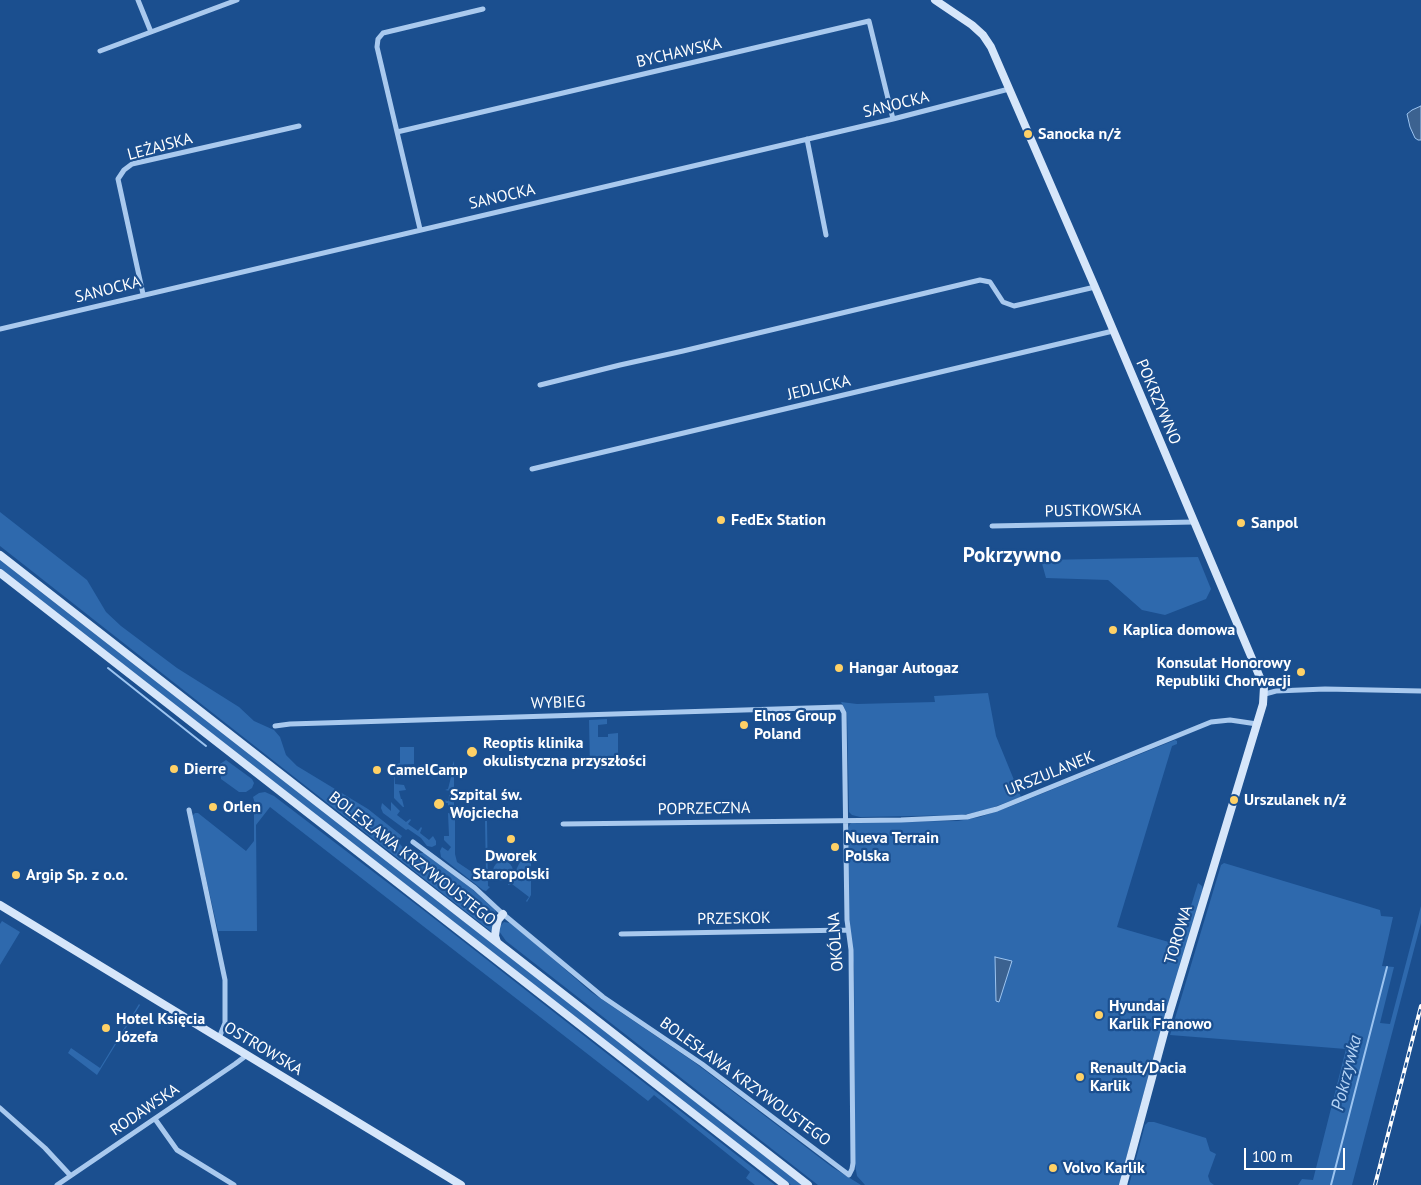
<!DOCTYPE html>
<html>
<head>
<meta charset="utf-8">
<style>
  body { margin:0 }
  #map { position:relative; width:1421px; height:1185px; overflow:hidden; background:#1b4f8f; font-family:"PT Sans",sans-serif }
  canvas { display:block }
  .scale { position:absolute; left:1244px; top:1148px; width:101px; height:22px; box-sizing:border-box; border:2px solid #fff; border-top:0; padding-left:6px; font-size:15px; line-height:18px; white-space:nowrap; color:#fff; -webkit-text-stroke:4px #1b4f8f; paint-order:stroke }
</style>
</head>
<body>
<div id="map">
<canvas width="1421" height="1185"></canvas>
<div class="scale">100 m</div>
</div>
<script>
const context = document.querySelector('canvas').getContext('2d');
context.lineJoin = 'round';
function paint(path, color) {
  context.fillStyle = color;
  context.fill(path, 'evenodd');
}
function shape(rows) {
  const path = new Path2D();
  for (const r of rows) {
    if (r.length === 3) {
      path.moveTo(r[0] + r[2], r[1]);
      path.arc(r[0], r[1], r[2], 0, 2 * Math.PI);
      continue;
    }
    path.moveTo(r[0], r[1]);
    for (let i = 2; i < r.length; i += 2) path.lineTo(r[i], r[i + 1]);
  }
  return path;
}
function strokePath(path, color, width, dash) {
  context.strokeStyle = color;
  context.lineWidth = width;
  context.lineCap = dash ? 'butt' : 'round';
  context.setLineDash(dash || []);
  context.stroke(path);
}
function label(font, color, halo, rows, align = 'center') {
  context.font = font + ' "PT Sans",sans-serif';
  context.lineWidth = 4.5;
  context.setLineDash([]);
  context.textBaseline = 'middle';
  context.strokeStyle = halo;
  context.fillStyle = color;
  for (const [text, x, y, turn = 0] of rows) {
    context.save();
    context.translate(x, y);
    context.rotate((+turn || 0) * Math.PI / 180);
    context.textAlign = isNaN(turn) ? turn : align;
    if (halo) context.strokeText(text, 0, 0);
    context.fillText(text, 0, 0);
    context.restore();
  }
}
paint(shape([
  [0,512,87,580,106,612,121,626,177,668,239,707,254,721,274,730,280,737,286,755,297,766,368,809,402,836,398,842,411,856,420,853,424,853,472,889,495,910,496,914,493,933,0,546],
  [1198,557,1211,589,1206,599,1165,615,1142,610,1108,580,1046,578,1041,560],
  [0,560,802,1185,791,1185,0,568],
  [988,693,996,736,1021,797,986,810,963,815,860,817,852,815,849,812,847,713,841,702,857,704,935,702,934,696],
  [607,719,607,724,598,725,598,737,608,737,608,734,618,733,618,768,590,769,589,720],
  [1175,740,1177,741,1177,744,1172,746,1117,927,1179,945,1198,883,1202,886,1203,890,1154,1055,1119,1185,865,1185,857,1176,855,1165,854,967,849,933,847,830,850,824,853,822,958,821,980,817,1009,807],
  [400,747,414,747,414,764,394,765,400,763],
  [226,760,252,779,254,783,252,788,246,792,239,792,221,779,220,764],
  [454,761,454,808,448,808,448,803,443,803,443,800,448,801,450,791,445,790,448,789,451,777,448,777],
  [394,767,395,784,404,785,406,790,399,791,401,799,402,799,404,807,403,807,394,798],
  [265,792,274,796,422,909,775,1185,755,1185,746,1178,750,1172,654,1095,648,1101,270,807,256,825,257,931,218,931,192,816,195,813,198,813,246,851,254,841,254,813,256,814,256,807,253,797,259,793],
  [391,802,400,811,397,815,406,822,410,819,411,820,408,824,418,831,421,827,422,828,420,833,429,840,433,836,436,841,436,845,432,847,427,846,421,838,408,829,406,830,383,813,381,808,382,803,391,811],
  [448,813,455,814,455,854,457,862,475,874,486,874,485,821,487,821,488,886,490,887,486,891,483,890,441,857,440,851,442,847,448,851,451,847,444,840,444,836,449,836],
  [529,855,531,856,531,895,527,902,526,901,529,897,512,884,508,885,508,881,512,878,520,862],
  [503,871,10],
  [1224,863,1380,910,1381,916,1393,917,1382,966,1394,967,1380,1023,1390,1024,1421,906,1421,923,1352,1185,1298,1185,1302,1179,1313,1180,1346,1049,1170,1035,1221,865],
  [2,921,20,932,0,965,0,924],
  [504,922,510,923,520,930,591,992,694,1062,832,1167,861,1185,818,1185,506,941,499,931,500,926],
  [139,1004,140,1005,97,1075,68,1053,71,1048,100,1068],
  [1148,1122,1154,1122,1206,1138,1210,1151,1216,1154,1208,1176,1210,1182,1214,1185,1129,1185,1145,1125]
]), '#2e69ad');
const water = shape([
  [1421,106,1421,140,1418,140,1415,138,1410,127,1407,114,1412,110,1421,106],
  [995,957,1012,961,999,1002,996,1001,995,957]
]);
paint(water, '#3c6290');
strokePath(water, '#9cc4f0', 1);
strokePath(shape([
  [108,668,206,746],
  [1331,1185,1387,967]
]), '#9cc4f0', 2);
strokePath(shape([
  [138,0,151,32],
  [100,51,237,0],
  [397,132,377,47,378,39,383,33,483,9],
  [807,139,826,235],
  [420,229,397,132,869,21,893,119],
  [143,294,118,179,124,170,132,164,299,126],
  [0,329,893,119,1009,89],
  [540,385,620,365,683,351,980,280,990,282,1003,302,1014,306,1095,287],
  [532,469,1113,331],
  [992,526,1194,522],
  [1265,694,1276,691,1325,689,1421,691],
  [275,726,290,724,841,707,844,713,847,920,851,950,853,1163,852,1169,849,1175,702,1064,603,997,503,914,475,888,413,842],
  [189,810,225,980,225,1023,219,1038],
  [563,824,901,820,967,817,997,809,1211,722,1230,720,1257,724],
  [621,934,848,930],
  [0,1108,45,1148,70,1175],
  [155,1119,177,1150,234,1185],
  [57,1185,235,1064,247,1055]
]), '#a9c9ee', 5);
strokePath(shape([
  [935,0,972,25,983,35,991,47,1095,287,1264,687,1263,704,1170,1011,1123,1185],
  [0,555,808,1185],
  [0,573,785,1185],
  [0,905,461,1185],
  [497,942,495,936,496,928,498,920,503,914]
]), '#d6e6fa', 8);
const rail = shape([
  [1375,1185,1421,1006]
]);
strokePath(rail, '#fff', 4);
strokePath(rail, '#1b4f8f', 2, [5.5]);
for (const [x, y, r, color] of [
  [1028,134,5,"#ffd166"],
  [721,520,5,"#ffd166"],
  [1241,523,5,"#ffd166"],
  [1113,630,5,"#ffd166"],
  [839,668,5,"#ffd166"],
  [1301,672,5,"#ffd166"],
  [744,725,5,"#ffd166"],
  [472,752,6,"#ffd166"],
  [174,769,5,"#ffd166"],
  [377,770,5,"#ffd166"],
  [1234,800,5,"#ffd166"],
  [439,804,6,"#ffd166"],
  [213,807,5,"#ffd166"],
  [511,839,5,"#ffd166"],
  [835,847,5,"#ffd166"],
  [16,875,5,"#ffd166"],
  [1099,1015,5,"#ffd166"],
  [106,1028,5,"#ffd166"],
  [1080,1077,5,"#ffd166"],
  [1053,1168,5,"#ffd166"]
]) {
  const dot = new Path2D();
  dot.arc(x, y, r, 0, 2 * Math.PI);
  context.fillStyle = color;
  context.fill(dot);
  strokePath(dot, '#1b4f8f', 2);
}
label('16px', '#fff', '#1b4f8f', [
  ["BYCHAWSKA",679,53,-13],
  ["SANOCKA",896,105,-14],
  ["LEŻAJSKA",160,147,-15],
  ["SANOCKA",502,197,-13],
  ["SANOCKA",108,290,-14],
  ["JEDLICKA",819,388,-13],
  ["POKRZYWNO",1158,402,67],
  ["PUSTKOWSKA",1093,511,-1],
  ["WYBIEG",558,703,-2],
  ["URSZULANEK",1050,774,-22],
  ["POPRZECZNA",704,809,-1],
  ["BOLESŁAWA KRZYWOUSTEGO",412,859,38],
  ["PRZESKOK",734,919,-1],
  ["TOROWA",1179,935,-73],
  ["OKÓLNA",836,942,-94],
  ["OSTROWSKA",263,1049,31],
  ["BOLESŁAWA KRZYWOUSTEGO",745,1082,36],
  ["RODAWSKA",145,1110,-34]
]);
label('bold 16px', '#fff', '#1b4f8f', [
  ["Sanocka n/ż",1038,134],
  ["FedEx Station",731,520],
  ["Sanpol",1251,523],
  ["Kaplica domowa",1123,630],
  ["Konsulat Honorowy",1291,663,"right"],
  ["Republiki Chorwacji",1291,681,"right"],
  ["Hangar Autogaz",849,668],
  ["Elnos Group",754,716],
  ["Poland",754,734],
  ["Reoptis klinika",483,743],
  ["okulistyczna przyszłości",483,761],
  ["Dierre",184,769],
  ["CamelCamp",387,770],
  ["Szpital św.",450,795],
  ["Wojciecha",450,813],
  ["Urszulanek n/ż",1244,800],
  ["Orlen",223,807],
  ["Nueva Terrain",845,838],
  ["Polska",845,856],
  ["Dworek",511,856,"center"],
  ["Staropolski",511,874,"center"],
  ["Argip Sp. z o.o.",26,875],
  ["Hyundai",1109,1006],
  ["Karlik Franowo",1109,1024],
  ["Hotel Księcia",116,1019],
  ["Józefa",116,1037],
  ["Renault/Dacia",1090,1068],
  ["Karlik",1090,1086],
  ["Volvo Karlik",1063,1168]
], 'left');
label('italic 18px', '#b5d3f5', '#1b4f8f', [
  ["Pokrzywka",1347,1073,-76]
]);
label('bold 21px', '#fff', '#1b4f8f', [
  ["Pokrzywno",1012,556]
]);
</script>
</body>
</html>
